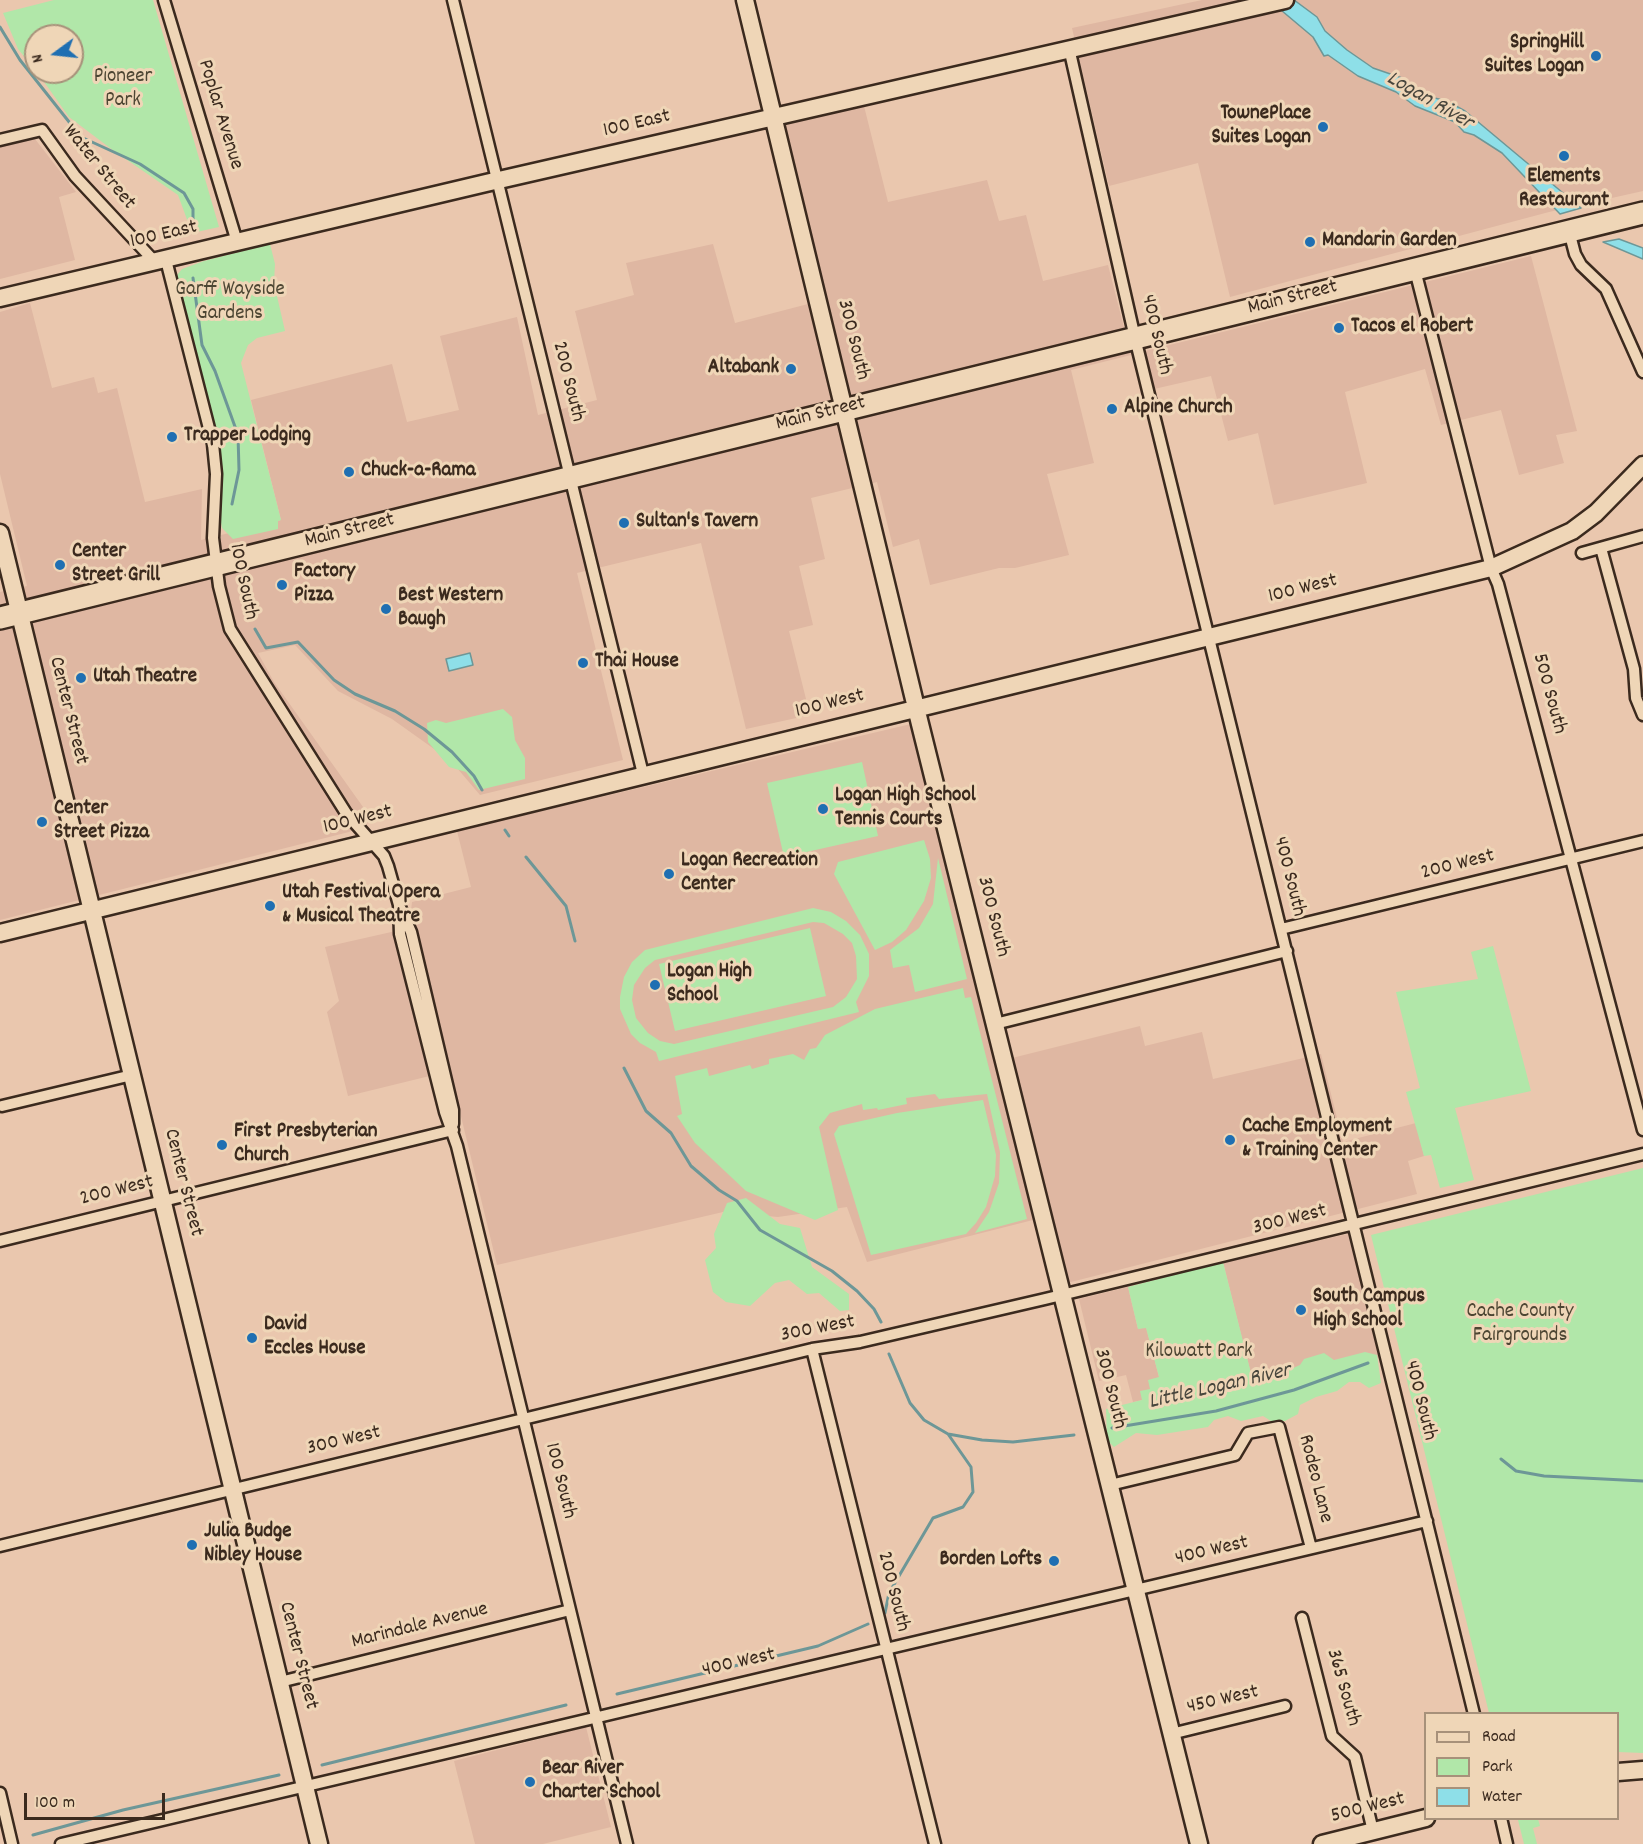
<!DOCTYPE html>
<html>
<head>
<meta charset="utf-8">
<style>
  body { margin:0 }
  #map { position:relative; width:1643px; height:1844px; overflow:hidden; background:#eac7ae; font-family:Dekko,sans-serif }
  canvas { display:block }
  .legend { position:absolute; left:1424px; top:1712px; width:195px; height:108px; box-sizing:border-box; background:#efd6b7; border:2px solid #a7917a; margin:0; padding:8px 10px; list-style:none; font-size:18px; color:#3b2a1e }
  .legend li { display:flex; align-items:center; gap:12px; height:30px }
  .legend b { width:30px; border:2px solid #a7917a }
  .north { position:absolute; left:24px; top:24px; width:60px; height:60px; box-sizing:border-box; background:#efd6b7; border:2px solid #a7917a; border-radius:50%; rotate:255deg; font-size:16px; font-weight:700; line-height:24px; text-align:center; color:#3b2a1e }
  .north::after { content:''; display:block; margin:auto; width:21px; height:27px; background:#1f6fb2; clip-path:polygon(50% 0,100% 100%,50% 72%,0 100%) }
  .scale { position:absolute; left:24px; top:1793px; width:141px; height:27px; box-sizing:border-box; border:3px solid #3b2a1e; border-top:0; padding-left:8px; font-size:18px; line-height:21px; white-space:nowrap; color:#3b2a1e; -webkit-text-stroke:4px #efd6b7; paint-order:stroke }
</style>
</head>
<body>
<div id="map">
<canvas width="1643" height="1844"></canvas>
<ul class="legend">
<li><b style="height:8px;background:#efd6b7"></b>Road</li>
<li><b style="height:16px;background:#b1e7a9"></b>Park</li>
<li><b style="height:16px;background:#8edfe8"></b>Water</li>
</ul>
<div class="north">N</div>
<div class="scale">100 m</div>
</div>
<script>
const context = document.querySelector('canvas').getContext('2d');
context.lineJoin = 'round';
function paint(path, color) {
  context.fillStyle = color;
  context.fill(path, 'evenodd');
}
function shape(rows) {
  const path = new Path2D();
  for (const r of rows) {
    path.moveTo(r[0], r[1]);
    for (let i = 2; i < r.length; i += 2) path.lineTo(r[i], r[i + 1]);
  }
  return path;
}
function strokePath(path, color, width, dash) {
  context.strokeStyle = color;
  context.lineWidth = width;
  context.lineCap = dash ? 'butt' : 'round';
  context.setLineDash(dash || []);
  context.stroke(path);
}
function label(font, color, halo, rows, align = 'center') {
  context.font = font + ' Dekko,sans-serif';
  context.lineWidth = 6;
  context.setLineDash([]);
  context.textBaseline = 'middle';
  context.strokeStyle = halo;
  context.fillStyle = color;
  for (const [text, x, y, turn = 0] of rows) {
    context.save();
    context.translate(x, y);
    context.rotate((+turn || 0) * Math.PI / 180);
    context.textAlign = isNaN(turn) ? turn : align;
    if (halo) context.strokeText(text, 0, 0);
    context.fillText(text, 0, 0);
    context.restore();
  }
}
paint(shape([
  [1202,0,1643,0,1643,191,1549,212,1230,297,1198,163,1109,186,1072,28],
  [859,86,888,202,987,180,999,221,1026,215,1043,281,1108,265,1131,355,1071,370,1094,463,1047,474,1069,555,1015,568,999,568,930,585,919,539,893,547,877,482,811,498,825,559,799,566,813,625,789,631,810,715,746,729,701,543,577,573,623,760,480,795,451,761,392,719,338,691,295,645,258,653,274,682,373,821,349,832,0,920,0,592,27,586,0,474,0,312,30,303,52,388,94,377,98,393,117,388,145,502,202,489,201,540,281,520,251,400,392,364,407,422,459,410,440,336,517,317,538,415,597,400,575,311,634,295,626,263,713,244,735,323,808,304,762,109],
  [35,139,76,192,59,197,75,260,0,279,0,147],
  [1531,256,1577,431,1556,435,1564,463,1519,475,1501,410,1441,425,1425,369,1345,392,1367,483,1274,505,1258,433,1228,441,1211,376,1154,389,1145,351],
  [911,724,1033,1220,867,1262,847,1207,778,1217,723,1212,497,1265,450,1071,348,1096,327,1012,339,1001,325,947,409,928,412,902,471,887,457,831],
  [1140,1026,1145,1046,1202,1032,1213,1079,1321,1054,1343,1142,1416,1123,1424,1156,1408,1161,1417,1194,1067,1283,1012,1058],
  [1348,1234,1380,1357,1255,1390,1223,1262],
  [1128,1287,1138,1329,1146,1327,1159,1377,1142,1400,1133,1402,1126,1375,1099,1381,1079,1299],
  [586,1727,611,1827,543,1844,475,1844,454,1761]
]), '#dfb7a2');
paint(shape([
  [54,0,153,0,219,227,192,233,178,195,114,151,69,117,37,72,72,72,72,36,36,36,36,71,18,49,3,13],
  [270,244,275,264,274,283,285,331,257,338,248,345,241,363,281,520,278,521,278,529,233,539,222,528,218,507,223,469,191,347,177,275,182,269,204,261],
  [503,709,512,717,515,740,525,758,525,779,479,790,466,772,449,767,428,742,427,723,436,720,446,723],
  [862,762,878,836,784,857,767,783],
  [924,840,930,859,931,878,924,901,906,930,892,942,875,950,834,874,838,862],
  [938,858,967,979,915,992,909,965,893,968,890,950,919,928,933,904],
  [813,908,831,912,846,921,860,935,869,954,869,976,856,1002,859,1012,659,1061,656,1052,640,1043,631,1034,620,1009,620,997,624,977,632,962,645,950],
  [813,922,824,923,843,934,852,943,856,956,857,979,846,997,833,1007,674,1044,660,1041,648,1033,636,1018,632,1000,634,985,645,968,655,960],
  [810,928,826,996,675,1031,659,964],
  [1493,946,1531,1091,1455,1108,1474,1180,1440,1188,1431,1155,1424,1156,1406,1092,1420,1088,1396,992,1478,979,1471,952],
  [963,988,965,998,971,997,1027,1219,975,1233,989,1212,999,1183,1000,1152,987,1094,939,1099,935,1094,906,1098,907,1104,878,1110,877,1108,863,1110,862,1104,830,1113,819,1127,838,1210,815,1220,746,1191,695,1143,677,1116,682,1114,675,1076,707,1068,709,1076,750,1065,752,1069,769,1064,769,1059,793,1054,804,1060,810,1049,816,1048,825,1035,875,1009],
  [983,1100,996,1155,995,1176,986,1207,976,1223,966,1234,871,1255,834,1134,839,1126,897,1113],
  [1643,1168,1643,1753,1618,1752,1618,1714,1489,1713,1371,1235],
  [746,1198,780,1224,800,1228,812,1267,849,1294,849,1310,840,1311,819,1293,807,1294,789,1280,775,1283,750,1306,726,1302,713,1292,705,1260,716,1248,714,1234,727,1203],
  [1223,1262,1254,1385,1300,1365,1304,1359,1324,1353,1334,1360,1365,1352,1377,1355,1381,1383,1369,1388,1360,1382,1349,1382,1337,1391,1316,1397,1300,1405,1298,1414,1285,1421,1271,1421,1263,1416,1241,1421,1228,1416,1214,1420,1208,1427,1157,1435,1136,1433,1114,1447,1107,1440,1106,1409,1142,1400,1140,1391,1150,1389,1148,1380,1159,1377,1146,1328,1138,1329,1128,1287],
  [1538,1819,1540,1826,1533,1828,1537,1844,1524,1844,1518,1820]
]), '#b1e7a9');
const water = shape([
  [1269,0,1294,0,1317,17,1325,31,1347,50,1373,68,1402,78,1418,94,1447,101,1465,111,1581,208,1560,214,1502,153,1474,135,1464,132,1455,122,1415,106,1396,92,1358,76,1328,55,1324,56,1313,37,1269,0],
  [1619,239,1643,248,1643,259,1603,242,1619,239],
  [470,653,473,665,449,671,446,659,470,653]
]);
paint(water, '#8edfe8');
strokePath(water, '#6d9797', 1.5);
strokePath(shape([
  [0,27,20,60,81,137,140,164,184,193,193,209,193,226],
  [193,278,202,345,215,371,238,435,239,470,232,504],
  [255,629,266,648,298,642,334,680,355,694,395,711,424,729,452,752,474,776,482,790],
  [505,830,509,836],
  [526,857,566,906,575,941],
  [624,1068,646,1111,671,1133,691,1166,719,1190,737,1201,760,1230,832,1271,857,1291,874,1309,881,1322],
  [889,1354,910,1403,924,1420,948,1434,982,1440,1013,1442,1074,1435],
  [1112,1428,1216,1411,1294,1390,1368,1363],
  [1501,1459,1516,1471,1544,1476,1643,1481],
  [885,1613,889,1593,933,1518,963,1507,973,1492,971,1467,948,1434],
  [617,1694,818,1646,868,1624],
  [322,1765,566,1705],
  [33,1835,123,1810,279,1775]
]), '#6d9797', 3);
const street = shape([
  [164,0,237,242],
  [453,0,643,774],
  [1069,48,1135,338,1474,1714],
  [0,140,42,130,75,176,155,262],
  [1569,231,1575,254,1581,265,1606,289,1643,372],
  [166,260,213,444,216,474,213,538,219,586,230,629,346,813,384,856,388,866,399,905,411,932,453,1110,453,1124],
  [1415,270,1491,568,1498,584,1643,1130],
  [1601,548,1634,669,1636,698,1643,715],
  [1582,553,1643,536],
  [399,905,400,934,445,1112,457,1146,627,1844],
  [1281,929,1643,841],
  [995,1024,1287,951],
  [2,1106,132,1075],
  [0,1241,453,1130],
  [812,1349,935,1844],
  [1110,1485,1235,1455,1248,1433,1279,1427,1311,1548],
  [0,1546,812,1349,860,1342,1045,1299,1643,1154],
  [1302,1618,1332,1736,1355,1757,1373,1831],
  [280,1682,570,1610],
  [1171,1734,1285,1706],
  [0,1793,12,1844],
  [1501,1818,1507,1844],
  [61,1844,1427,1521]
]);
const secondary = shape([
  [745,0,920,724,1199,1844],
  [0,298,486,183,1285,0],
  [0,533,319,1844],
  [0,933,1491,568,1572,531,1596,513,1643,465],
  [1618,1772,1643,1770],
  [1322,1844,1426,1818]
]);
const highway = shape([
  [0,618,1643,213]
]);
strokePath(street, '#3b2a1e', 15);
strokePath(secondary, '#3b2a1e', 21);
strokePath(highway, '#3b2a1e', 26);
strokePath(street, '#efd6b7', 10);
strokePath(secondary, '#efd6b7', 16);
strokePath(highway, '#efd6b7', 21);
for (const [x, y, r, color] of [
  [1596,56,6,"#1f6fb2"],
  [1323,127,6,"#1f6fb2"],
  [1564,156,6,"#1f6fb2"],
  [1310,242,6,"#1f6fb2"],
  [1339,328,6,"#1f6fb2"],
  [791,369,6,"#1f6fb2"],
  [1112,409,6,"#1f6fb2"],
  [172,437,6,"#1f6fb2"],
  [349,472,6,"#1f6fb2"],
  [624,523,6,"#1f6fb2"],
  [60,565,6,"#1f6fb2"],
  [282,585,6,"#1f6fb2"],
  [386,609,6,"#1f6fb2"],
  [583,663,6,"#1f6fb2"],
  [81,678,6,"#1f6fb2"],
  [823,809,6,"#1f6fb2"],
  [42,822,6,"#1f6fb2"],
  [669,874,6,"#1f6fb2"],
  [270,906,6,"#1f6fb2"],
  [655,985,6,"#1f6fb2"],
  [1230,1140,6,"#1f6fb2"],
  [222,1145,6,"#1f6fb2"],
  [1301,1310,6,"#1f6fb2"],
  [252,1338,6,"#1f6fb2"],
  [192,1545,6,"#1f6fb2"],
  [1054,1561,6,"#1f6fb2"],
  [530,1782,6,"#1f6fb2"]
]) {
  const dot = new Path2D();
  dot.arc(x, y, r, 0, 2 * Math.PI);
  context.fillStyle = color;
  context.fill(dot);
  strokePath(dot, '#efd6b7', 2);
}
label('bold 21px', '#3b2a1e', '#efd6b7', [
  ["SpringHill",1584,44,"right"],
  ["Suites Logan",1584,68,"right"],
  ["TownePlace",1311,115,"right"],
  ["Suites Logan",1311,139,"right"],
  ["Elements",1564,178,"center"],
  ["Restaurant",1564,202,"center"],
  ["Mandarin Garden",1322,242],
  ["Tacos el Robert",1351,328],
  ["Altabank",779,369,"right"],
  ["Alpine Church",1124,409],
  ["Trapper Lodging",184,437],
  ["Chuck-a-Rama",361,472],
  ["Sultan's Tavern",636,523],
  ["Center",72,553],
  ["Street Grill",72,577],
  ["Factory",294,573],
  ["Pizza",294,597],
  ["Best Western",398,597],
  ["Baugh",398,621],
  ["Thai House",595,663],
  ["Utah Theatre",93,678],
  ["Logan High School",835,797],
  ["Tennis Courts",835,821],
  ["Center",54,810],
  ["Street Pizza",54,834],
  ["Logan Recreation",681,862],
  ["Center",681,886],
  ["Utah Festival Opera",282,894],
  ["& Musical Theatre",282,918],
  ["Logan High",667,973],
  ["School",667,997],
  ["Cache Employment",1242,1128],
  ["& Training Center",1242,1152],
  ["First Presbyterian",234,1133],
  ["Church",234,1157],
  ["South Campus",1313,1298],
  ["High School",1313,1322],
  ["David",264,1326],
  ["Eccles House",264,1350],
  ["Julia Budge",204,1533],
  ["Nibley House",204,1557],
  ["Borden Lofts",1042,1561,"right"],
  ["Bear River",542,1770],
  ["Charter School",542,1794]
], 'left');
label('21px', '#4d4633', '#efd6b7', [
  ["Pioneer",123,78],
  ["Park",123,102],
  ["Garff Wayside",230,291],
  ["Gardens",230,315],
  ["Cache County",1520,1313],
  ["Fairgrounds",1520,1337],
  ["Kilowatt Park",1199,1353]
]);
label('21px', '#3b2a1e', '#efd6b7', [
  ["Poplar Avenue",219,115,73],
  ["100 East",637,125,-13],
  ["Water Street",98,168,51],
  ["100 East",164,236,-13],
  ["Main Street",1293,299,-14],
  ["400 South",1155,335,77],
  ["300 South",852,340,76],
  ["200 South",567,382,76],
  ["Main Street",821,415,-14],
  ["Main Street",350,532,-14],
  ["100 South",242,582,78],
  ["100 West",1303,590,-14],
  ["500 South",1548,694,75],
  ["100 West",830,705,-14],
  ["Center Street",67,711,76],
  ["100 West",358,821,-14],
  ["200 West",1458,866,-14],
  ["400 South",1288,877,76],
  ["300 South",992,917,76],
  ["Center Street",182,1183,76],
  ["200 West",117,1192,-14],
  ["300 West",1290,1221,-14],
  ["300 West",818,1330,-11],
  ["300 South",1109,1389,76],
  ["400 South",1419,1401,76],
  ["300 West",344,1442,-13],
  ["Rodeo Lane",1314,1479,76],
  ["100 South",559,1481,76],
  ["400 West",1212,1552,-13],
  ["200 South",892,1592,76],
  ["Marindale Avenue",420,1627,-14],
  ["Center Street",297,1656,76],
  ["400 West",739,1664,-13],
  ["365 South",1342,1688,74],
  ["450 West",1223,1701,-13],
  ["500 West",1368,1809,-14]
]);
label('italic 22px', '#47453c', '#efd6b7', [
  ["Logan River",1429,102,30],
  ["Little Logan River",1220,1388,-13]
]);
</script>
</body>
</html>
